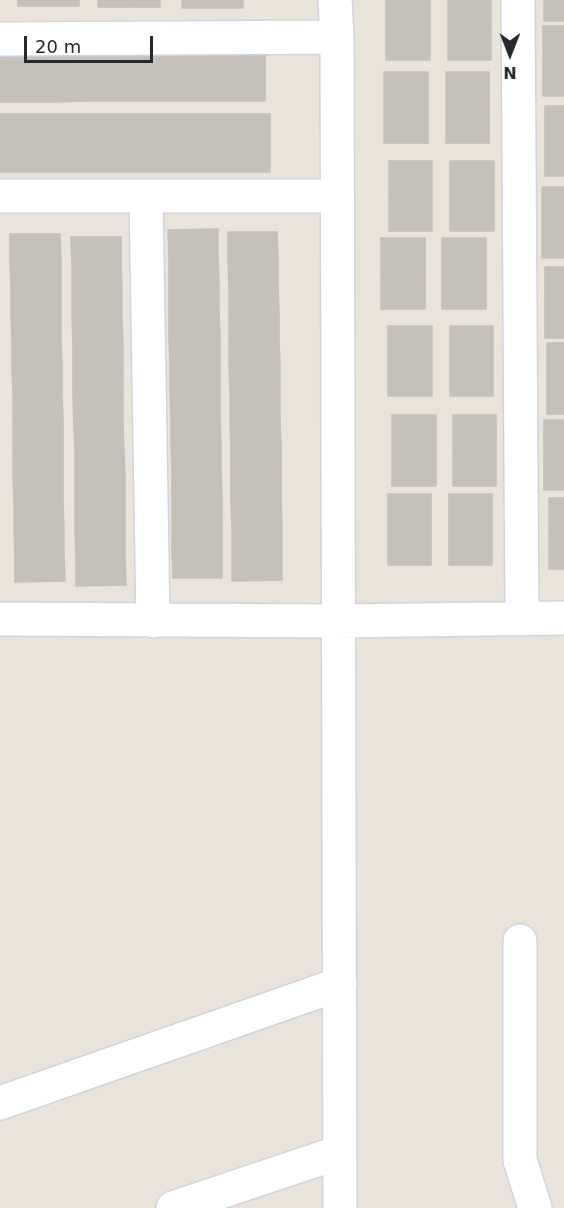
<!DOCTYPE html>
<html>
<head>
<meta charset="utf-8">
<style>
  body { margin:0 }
  #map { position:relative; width:564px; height:1208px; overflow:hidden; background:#eae3da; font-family:"DejaVu Sans",sans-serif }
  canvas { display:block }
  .north { position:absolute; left:480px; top:24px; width:60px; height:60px; -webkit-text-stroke:4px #fff; paint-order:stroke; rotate:180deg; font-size:16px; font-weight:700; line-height:24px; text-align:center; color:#282828 }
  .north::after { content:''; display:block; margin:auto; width:21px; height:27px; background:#282828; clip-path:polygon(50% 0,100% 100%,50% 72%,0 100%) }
  .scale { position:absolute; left:24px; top:36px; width:129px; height:27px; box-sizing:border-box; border:3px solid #282828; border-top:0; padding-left:8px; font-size:18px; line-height:21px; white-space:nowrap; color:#282828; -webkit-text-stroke:4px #fff; paint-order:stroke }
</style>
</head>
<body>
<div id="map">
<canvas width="564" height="1208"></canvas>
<div class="north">N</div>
<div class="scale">20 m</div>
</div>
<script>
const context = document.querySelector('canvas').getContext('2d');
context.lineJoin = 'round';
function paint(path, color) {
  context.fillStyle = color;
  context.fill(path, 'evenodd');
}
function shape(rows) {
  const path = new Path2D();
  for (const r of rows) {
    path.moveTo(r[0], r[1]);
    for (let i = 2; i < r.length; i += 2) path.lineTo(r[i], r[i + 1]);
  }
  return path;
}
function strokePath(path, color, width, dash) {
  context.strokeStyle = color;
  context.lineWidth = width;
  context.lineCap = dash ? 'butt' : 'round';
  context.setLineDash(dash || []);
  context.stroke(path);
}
const building = shape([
  [18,0,49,0,49,6,18,6,18,0],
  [49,0,79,0,79,6,49,6,49,0],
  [98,0,129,0,129,7,98,7,98,0],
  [129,0,160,0,160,7,129,7,129,0],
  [182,0,213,0,213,8,182,8,182,0],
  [213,0,243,0,243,8,213,8,213,0],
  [386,0,430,0,430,25,386,25,386,0],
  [448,0,491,0,491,25,448,25,448,0],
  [544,0,564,0,564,21,544,21,544,0],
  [386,25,430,25,430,60,386,60,386,25],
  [448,25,491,25,491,60,448,60,448,25],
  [543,26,564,26,564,61,543,61,543,26],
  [84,52,84,101,58,102,58,53,84,52],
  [84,52,109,52,109,101,84,101,84,52],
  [109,52,135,52,136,101,109,101,109,52],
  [135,52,161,52,162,101,136,101,135,52],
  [161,52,188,52,188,101,162,101,161,52],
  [188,52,213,52,213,101,188,101,188,52],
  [213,52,239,52,239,101,213,101,213,52],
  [239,52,265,52,265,101,239,101,239,52],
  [0,53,6,53,6,102,0,102,0,53],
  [6,53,32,53,32,102,6,102,6,53],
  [32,53,58,53,58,102,32,102,32,53],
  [543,61,564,61,564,96,543,96,543,61],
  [384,72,428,72,428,108,384,108,384,72],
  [446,72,489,72,489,108,446,108,446,72],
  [545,106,564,106,564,141,545,141,545,106],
  [384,108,428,108,428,143,384,143,384,108],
  [446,108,489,108,489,143,446,143,446,108],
  [0,114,6,114,6,172,0,172,0,114],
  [6,114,33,114,33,172,6,172,6,114],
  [33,114,59,114,59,172,33,172,33,114],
  [59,114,85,114,86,172,59,172,59,114],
  [85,114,112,114,112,172,86,172,85,114],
  [112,114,138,114,138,172,112,172,112,114],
  [138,114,165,114,165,172,138,172,138,114],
  [165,114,190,114,191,172,165,172,165,114],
  [190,114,217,114,217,172,191,172,190,114],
  [217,114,243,114,243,172,217,172,217,114],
  [243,114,270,114,270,172,243,172,243,114],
  [545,141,564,141,564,176,545,176,545,141],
  [389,161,432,161,432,196,389,196,389,161],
  [450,161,494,161,494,196,450,196,450,161],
  [542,187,564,187,564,222,542,222,542,187],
  [389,196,432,196,432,231,389,231,389,196],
  [450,196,494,196,494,231,450,231,450,196],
  [542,222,564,222,564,258,542,258,542,222],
  [218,229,218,256,169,257,168,230,218,229],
  [228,232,277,232,278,259,228,260,228,232],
  [10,234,60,234,61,260,10,261,10,234],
  [71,237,121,237,121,264,72,265,71,237],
  [381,238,425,238,425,274,381,274,381,238],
  [442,238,486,238,486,274,442,274,442,238],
  [218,256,219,283,169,284,169,257,218,256],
  [278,259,278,285,229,286,228,260,278,259],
  [61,260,61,287,11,288,10,261,61,260],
  [121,264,122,290,72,291,72,265,121,264],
  [545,267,564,267,564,303,545,303,545,267],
  [381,274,425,274,425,309,381,309,381,274],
  [442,274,486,274,486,309,442,309,442,274],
  [219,283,219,310,169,310,169,284,219,283],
  [278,285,279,312,229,313,229,286,278,285],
  [61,287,61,314,11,315,11,288,61,287],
  [122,290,122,317,72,318,72,291,122,290],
  [545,303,564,303,564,338,545,338,545,303],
  [169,310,219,310,220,336,169,337,169,310],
  [279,312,279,339,229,340,229,313,279,312],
  [61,314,61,341,12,341,11,315,61,314],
  [122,317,123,344,73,345,72,318,122,317],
  [388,326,432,326,432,361,388,361,388,326],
  [450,326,493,326,493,361,450,361,450,326],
  [220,336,220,364,170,364,169,337,220,336],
  [279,339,280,366,229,366,229,340,279,339],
  [12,341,61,341,62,367,12,369,12,341],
  [547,343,564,343,564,379,547,379,547,343],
  [123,344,123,371,73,371,73,345,123,344],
  [388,361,432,361,432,396,388,396,388,361],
  [450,361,493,361,493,396,450,396,450,361],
  [170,364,220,364,220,390,170,391,170,364],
  [229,366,280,366,280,392,230,393,229,366],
  [62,367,62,394,13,395,12,369,62,367],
  [73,371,123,371,123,397,73,398,73,371],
  [547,379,564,379,564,414,547,414,547,379],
  [220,390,220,417,171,417,170,391,220,390],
  [280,392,280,419,230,420,230,393,280,392],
  [62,394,63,421,13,422,13,395,62,394],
  [123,397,123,424,74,425,73,398,123,397],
  [392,415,436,415,436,451,392,451,392,415],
  [453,415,496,415,496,451,453,451,453,415],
  [171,417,220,417,221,444,171,445,171,417],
  [280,419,281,446,231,447,230,420,280,419],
  [544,420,564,420,564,455,544,455,544,420],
  [63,421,63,448,13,449,13,422,63,421],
  [123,424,124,451,75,452,74,425,123,424],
  [221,444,221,470,172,471,171,445,221,444],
  [281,446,281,473,231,473,231,447,281,446],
  [63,448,63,475,13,475,13,449,63,448],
  [124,451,125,478,75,478,75,452,124,451],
  [392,451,436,451,436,486,392,486,392,451],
  [453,451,496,451,496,486,453,486,453,451],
  [544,455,564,455,564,490,544,490,544,455],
  [221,470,222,497,172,498,172,471,221,470],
  [231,473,281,473,281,500,231,500,231,473],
  [13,475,63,475,63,501,14,502,13,475],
  [75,478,125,478,125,505,75,505,75,478],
  [388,494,431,494,431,529,388,529,388,494],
  [449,494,492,494,492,529,449,529,449,494],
  [222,497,222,524,172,525,172,498,222,497],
  [549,498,564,498,564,533,549,533,549,498],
  [231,500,281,500,282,526,232,527,231,500],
  [63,501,64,528,14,529,14,502,63,501],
  [75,505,125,505,125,531,75,532,75,505],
  [222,524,222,551,172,551,172,525,222,524],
  [282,526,282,554,232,554,232,527,282,526],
  [64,528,64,555,15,556,14,529,64,528],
  [388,529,431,529,431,565,388,565,388,529],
  [449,529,492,529,492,565,449,565,449,529],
  [125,531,125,558,76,559,75,532,125,531],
  [549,533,564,533,564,569,549,569,549,533],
  [172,551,222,551,222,578,173,578,172,551],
  [232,554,282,554,282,580,232,581,232,554],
  [64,555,65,581,15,582,15,556,64,555],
  [125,558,126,585,76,586,76,559,125,558]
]);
paint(building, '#c5c0b9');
strokePath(building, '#c5bfb4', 1.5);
const street = shape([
  [335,0,337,37,340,1208],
  [518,0,522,619],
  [0,39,337,37],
  [0,196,337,196],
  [146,196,153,621],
  [0,619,337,621,564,618],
  [520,941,520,1160,535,1208],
  [0,1103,340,984],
  [173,1208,337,1153]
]);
strokePath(street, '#cfd3e0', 36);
strokePath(street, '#fff', 33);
</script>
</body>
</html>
